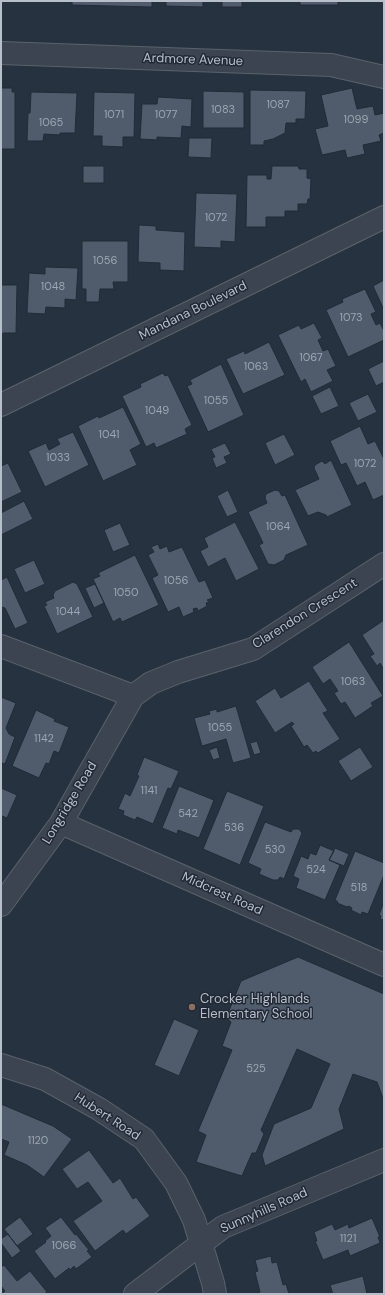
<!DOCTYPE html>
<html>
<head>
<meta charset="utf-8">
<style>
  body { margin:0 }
  #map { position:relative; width:385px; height:1295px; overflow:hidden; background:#273240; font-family:"DM Sans",sans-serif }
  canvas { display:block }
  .frame { position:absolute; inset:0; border:2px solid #b7bfca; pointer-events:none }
</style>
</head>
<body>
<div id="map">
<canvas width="385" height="1295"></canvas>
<div class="frame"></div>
</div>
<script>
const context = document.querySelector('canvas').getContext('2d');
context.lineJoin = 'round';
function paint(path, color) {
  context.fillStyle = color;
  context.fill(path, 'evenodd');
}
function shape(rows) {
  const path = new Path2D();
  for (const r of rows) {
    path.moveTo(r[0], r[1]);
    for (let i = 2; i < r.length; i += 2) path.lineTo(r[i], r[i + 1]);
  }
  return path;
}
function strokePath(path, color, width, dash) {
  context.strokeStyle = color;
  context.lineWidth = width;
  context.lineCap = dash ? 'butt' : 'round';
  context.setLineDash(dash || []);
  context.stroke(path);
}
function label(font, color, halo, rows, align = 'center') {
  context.font = font + ' "DM Sans",sans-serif';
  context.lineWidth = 3;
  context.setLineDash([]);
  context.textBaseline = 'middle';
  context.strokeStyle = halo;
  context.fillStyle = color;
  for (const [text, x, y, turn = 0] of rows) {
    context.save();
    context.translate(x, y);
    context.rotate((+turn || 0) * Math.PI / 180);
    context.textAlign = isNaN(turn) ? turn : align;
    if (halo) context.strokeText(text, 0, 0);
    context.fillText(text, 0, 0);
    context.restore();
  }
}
const building = shape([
  [72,1,152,1,152,7,72,5,72,1],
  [166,1,203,1,203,7,166,6,166,1],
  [222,1,242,1,242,7,222,7,222,1],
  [300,1,338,1,338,5,300,5,300,1],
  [1,88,12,88,12,92,15,92,15,149,1,149,1,88],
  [352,88,357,109,373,106,375,115,384,113,384,133,379,135,381,141,363,145,365,154,347,158,345,150,322,155,315,129,328,126,321,95,352,88],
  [250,90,306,91,305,119,296,119,296,123,286,123,285,133,273,139,264,141,264,145,250,145,250,90],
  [203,91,244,92,244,128,203,128,203,91],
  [31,92,77,93,75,133,60,133,60,135,44,134,43,141,27,141,28,113,30,113,31,92],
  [94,92,135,93,134,137,123,137,123,147,102,146,102,136,93,136,94,92],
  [158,97,192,99,191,127,182,126,181,138,157,137,157,140,140,139,142,104,157,104,158,97],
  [189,138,212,138,211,158,188,157,189,138],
  [83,166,104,166,104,183,83,183,83,166],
  [272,166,298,166,299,169,307,169,307,178,311,179,310,199,308,199,307,204,298,204,298,211,285,211,285,217,266,217,266,227,246,227,247,175,267,175,267,179,271,179,272,166],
  [196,193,237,194,235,242,221,241,221,248,194,247,196,193],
  [139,225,156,226,156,230,185,232,184,271,160,270,160,263,138,262,139,225],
  [82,241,128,241,128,282,113,282,114,289,100,289,99,302,86,302,86,289,82,289,82,241],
  [45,267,78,268,76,300,65,299,65,308,46,307,45,314,27,313,29,273,45,274,45,267],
  [384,280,384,310,373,286,384,280],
  [1,285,17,285,16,333,3,333,1,337,1,285],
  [365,289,376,312,371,314,376,325,380,323,384,331,384,340,348,357,326,310,343,302,342,299,365,289],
  [314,323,322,338,318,340,323,351,328,349,336,366,327,370,333,381,311,392,305,379,301,382,278,335,299,325,301,329,314,323],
  [269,342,285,375,243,394,226,359,244,351,245,354,269,342],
  [384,361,384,382,376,386,368,369,384,361],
  [221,364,244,415,208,432,187,386,192,384,190,380,221,364],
  [163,373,165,376,168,375,192,425,185,429,187,434,156,448,154,443,146,447,122,396,141,387,140,384,163,373],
  [330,387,339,406,321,414,312,396,330,387],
  [368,394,377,412,358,421,349,403,368,394],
  [123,407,141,444,130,450,137,465,103,481,78,426,98,416,99,418,123,407],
  [360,426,368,444,375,441,384,459,384,495,373,500,365,482,357,486,346,463,341,465,330,441,360,426],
  [73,432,89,465,45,487,28,451,46,443,49,450,60,444,57,439,73,432],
  [284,434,295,455,275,465,265,443,284,434],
  [225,443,231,454,224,457,227,463,216,468,212,458,215,457,211,449,225,443],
  [331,460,352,505,327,517,326,515,318,512,308,516,295,490,319,479,314,468,315,465,322,461,325,464,331,460],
  [8,463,22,492,1,502,1,466,8,463],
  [228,490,238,512,227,517,217,496,228,490],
  [275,490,279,491,282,496,285,495,308,545,286,555,284,560,274,565,268,564,259,545,263,543,248,512,267,503,265,498,266,494,275,490],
  [24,501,33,519,1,535,1,513,24,501],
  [235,522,259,569,236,581,225,558,208,567,200,551,208,547,204,538,235,522],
  [120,523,130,545,113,552,104,530,120,523],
  [158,544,160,549,167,546,169,552,182,547,199,582,205,580,213,598,207,600,209,602,206,603,207,606,198,611,197,608,193,609,194,612,183,617,179,607,168,612,152,578,158,575,148,555,154,552,151,547,158,544],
  [135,555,159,605,122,622,120,618,113,622,93,579,100,576,98,573,135,555],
  [34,560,45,584,25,593,14,569,34,560],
  [7,577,28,623,15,629,5,608,1,607,1,580,7,577],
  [73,582,77,584,93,617,57,634,44,606,47,605,45,602,54,598,53,595,55,591,73,582],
  [95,584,104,603,94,608,85,588,95,584],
  [384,620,384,670,380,663,377,666,370,656,374,654,362,635,384,620],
  [349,642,383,696,371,703,373,706,355,718,345,702,341,704,334,693,338,691,330,679,323,684,312,667,349,642],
  [309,681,328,711,323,713,340,739,318,753,316,751,313,753,307,745,304,747,291,726,294,724,292,722,275,733,255,701,275,688,281,698,309,681],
  [1,697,16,703,6,728,9,734,15,737,5,764,2,763,1,766,1,697],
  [236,706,251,758,233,763,226,739,202,746,194,718,210,714,209,711,217,709,217,712,236,706],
  [36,710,55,719,54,721,69,727,59,753,54,751,49,764,46,763,39,778,12,766,36,710],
  [257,741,261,753,254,755,250,743,257,741],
  [217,747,220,758,213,760,209,750,217,747],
  [360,747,373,767,351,781,338,761,360,747],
  [144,757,179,771,171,789,168,788,153,824,137,817,135,820,123,815,124,811,118,809,125,793,130,796,139,776,137,775,144,757],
  [179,786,214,800,199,838,178,830,177,834,162,828,179,786],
  [1,788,17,795,7,818,2,816,1,819,1,788],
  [227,791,264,806,240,865,203,849,227,791],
  [265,822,291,832,293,829,299,829,302,833,284,879,280,877,278,880,273,880,259,874,261,869,248,863,265,822],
  [320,845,334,851,329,860,340,865,325,900,296,888,299,879,293,876,301,856,308,859,310,853,316,855,320,845],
  [335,848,349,854,344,866,329,860,335,848],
  [355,851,384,863,384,875,368,914,362,912,361,915,351,910,352,908,348,906,347,907,337,903,338,902,335,900,355,851],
  [384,902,384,920,380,919,381,916,379,915,384,902],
  [298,957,384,994,384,1101,377,1082,353,1074,339,1109,344,1129,265,1166,262,1155,274,1124,311,1108,330,1064,297,1049,261,1130,264,1134,256,1153,252,1153,242,1176,196,1162,206,1135,198,1131,232,1050,222,1046,231,1022,226,1018,241,981,298,957],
  [174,1019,199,1030,179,1076,154,1065,174,1019],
  [1,1104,53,1126,72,1139,44,1177,27,1165,4,1155,9,1142,1,1139,1,1104],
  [89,1150,113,1183,120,1178,133,1199,136,1197,150,1216,126,1234,123,1230,95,1251,73,1221,102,1201,88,1182,77,1189,62,1169,89,1150],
  [20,1217,33,1234,17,1246,4,1229,20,1217],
  [61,1217,75,1235,76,1234,89,1250,87,1251,92,1257,76,1269,74,1266,70,1270,69,1268,55,1279,34,1251,46,1242,45,1241,51,1236,45,1228,61,1217],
  [372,1218,380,1237,378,1237,380,1243,350,1256,348,1250,323,1260,315,1241,317,1241,314,1232,332,1224,335,1230,348,1224,349,1228,372,1218],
  [8,1234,21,1251,12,1258,1,1243,1,1239,8,1234],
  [271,1256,272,1263,277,1262,283,1285,286,1284,289,1294,257,1294,257,1293,260,1292,255,1272,258,1271,255,1260,271,1256],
  [4,1265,17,1281,30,1271,47,1292,44,1294,2,1294,5,1291,1,1286,1,1267,4,1265],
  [363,1276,367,1294,333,1294,330,1285,363,1276]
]);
paint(building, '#505b6b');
strokePath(building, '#222b37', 1);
const minor = shape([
  [1,53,331,65,384,77],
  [1,405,384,217],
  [1,646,133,696,151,683,178,672,253,649,384,564],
  [61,823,384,965],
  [1,905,61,823,133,696],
  [1,1065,45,1079,99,1109,144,1139,176,1183,194,1220,213,1283,215,1294],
  [135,1294,223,1227,384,1160]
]);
strokePath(minor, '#59626d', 24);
strokePath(minor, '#3b4450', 22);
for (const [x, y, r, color] of [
  [192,1007,4,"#8d6e63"]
]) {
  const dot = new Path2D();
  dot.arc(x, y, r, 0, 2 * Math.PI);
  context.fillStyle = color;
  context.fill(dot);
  strokePath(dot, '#202935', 1.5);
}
label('11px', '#9da6b2', null, [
  ["1087",278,105],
  ["1083",223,110],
  ["1071",114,115],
  ["1077",166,115],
  ["1099",356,120],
  ["1065",51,123],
  ["1072",216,218],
  ["1056",105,261],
  ["1048",53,287],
  ["1073",351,318],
  ["1067",311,358],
  ["1063",256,367],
  ["1055",216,401],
  ["1049",157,411],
  ["1041",109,435],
  ["1033",58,458],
  ["1072",365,464],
  ["1064",278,527],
  ["1056",176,581],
  ["1050",126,593],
  ["1044",68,612],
  ["1063",353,682],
  ["1055",220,728],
  ["1142",44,739],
  ["1141",149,791],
  ["542",188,814],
  ["536",234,828],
  ["530",275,850],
  ["524",316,870],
  ["518",359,888],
  ["525",256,1069],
  ["1120",38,1141],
  ["1121",348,1239],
  ["1066",64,1246]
]);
label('13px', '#b7bfca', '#202935', [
  ["Ardmore Avenue",193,60,2],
  ["Mandana Boulevard",193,311,-26],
  ["Clarendon Crescent",305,614,-32],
  ["Longridge Road",70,803,-59],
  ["Midcrest Road",222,894,24],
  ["Hubert Road",107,1117,33],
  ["Sunnyhills Road",264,1211,-24]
]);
label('13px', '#b7bfca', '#202935', [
  ["Crocker Highlands",200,1000],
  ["Elementary School",200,1015]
], 'left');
</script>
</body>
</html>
